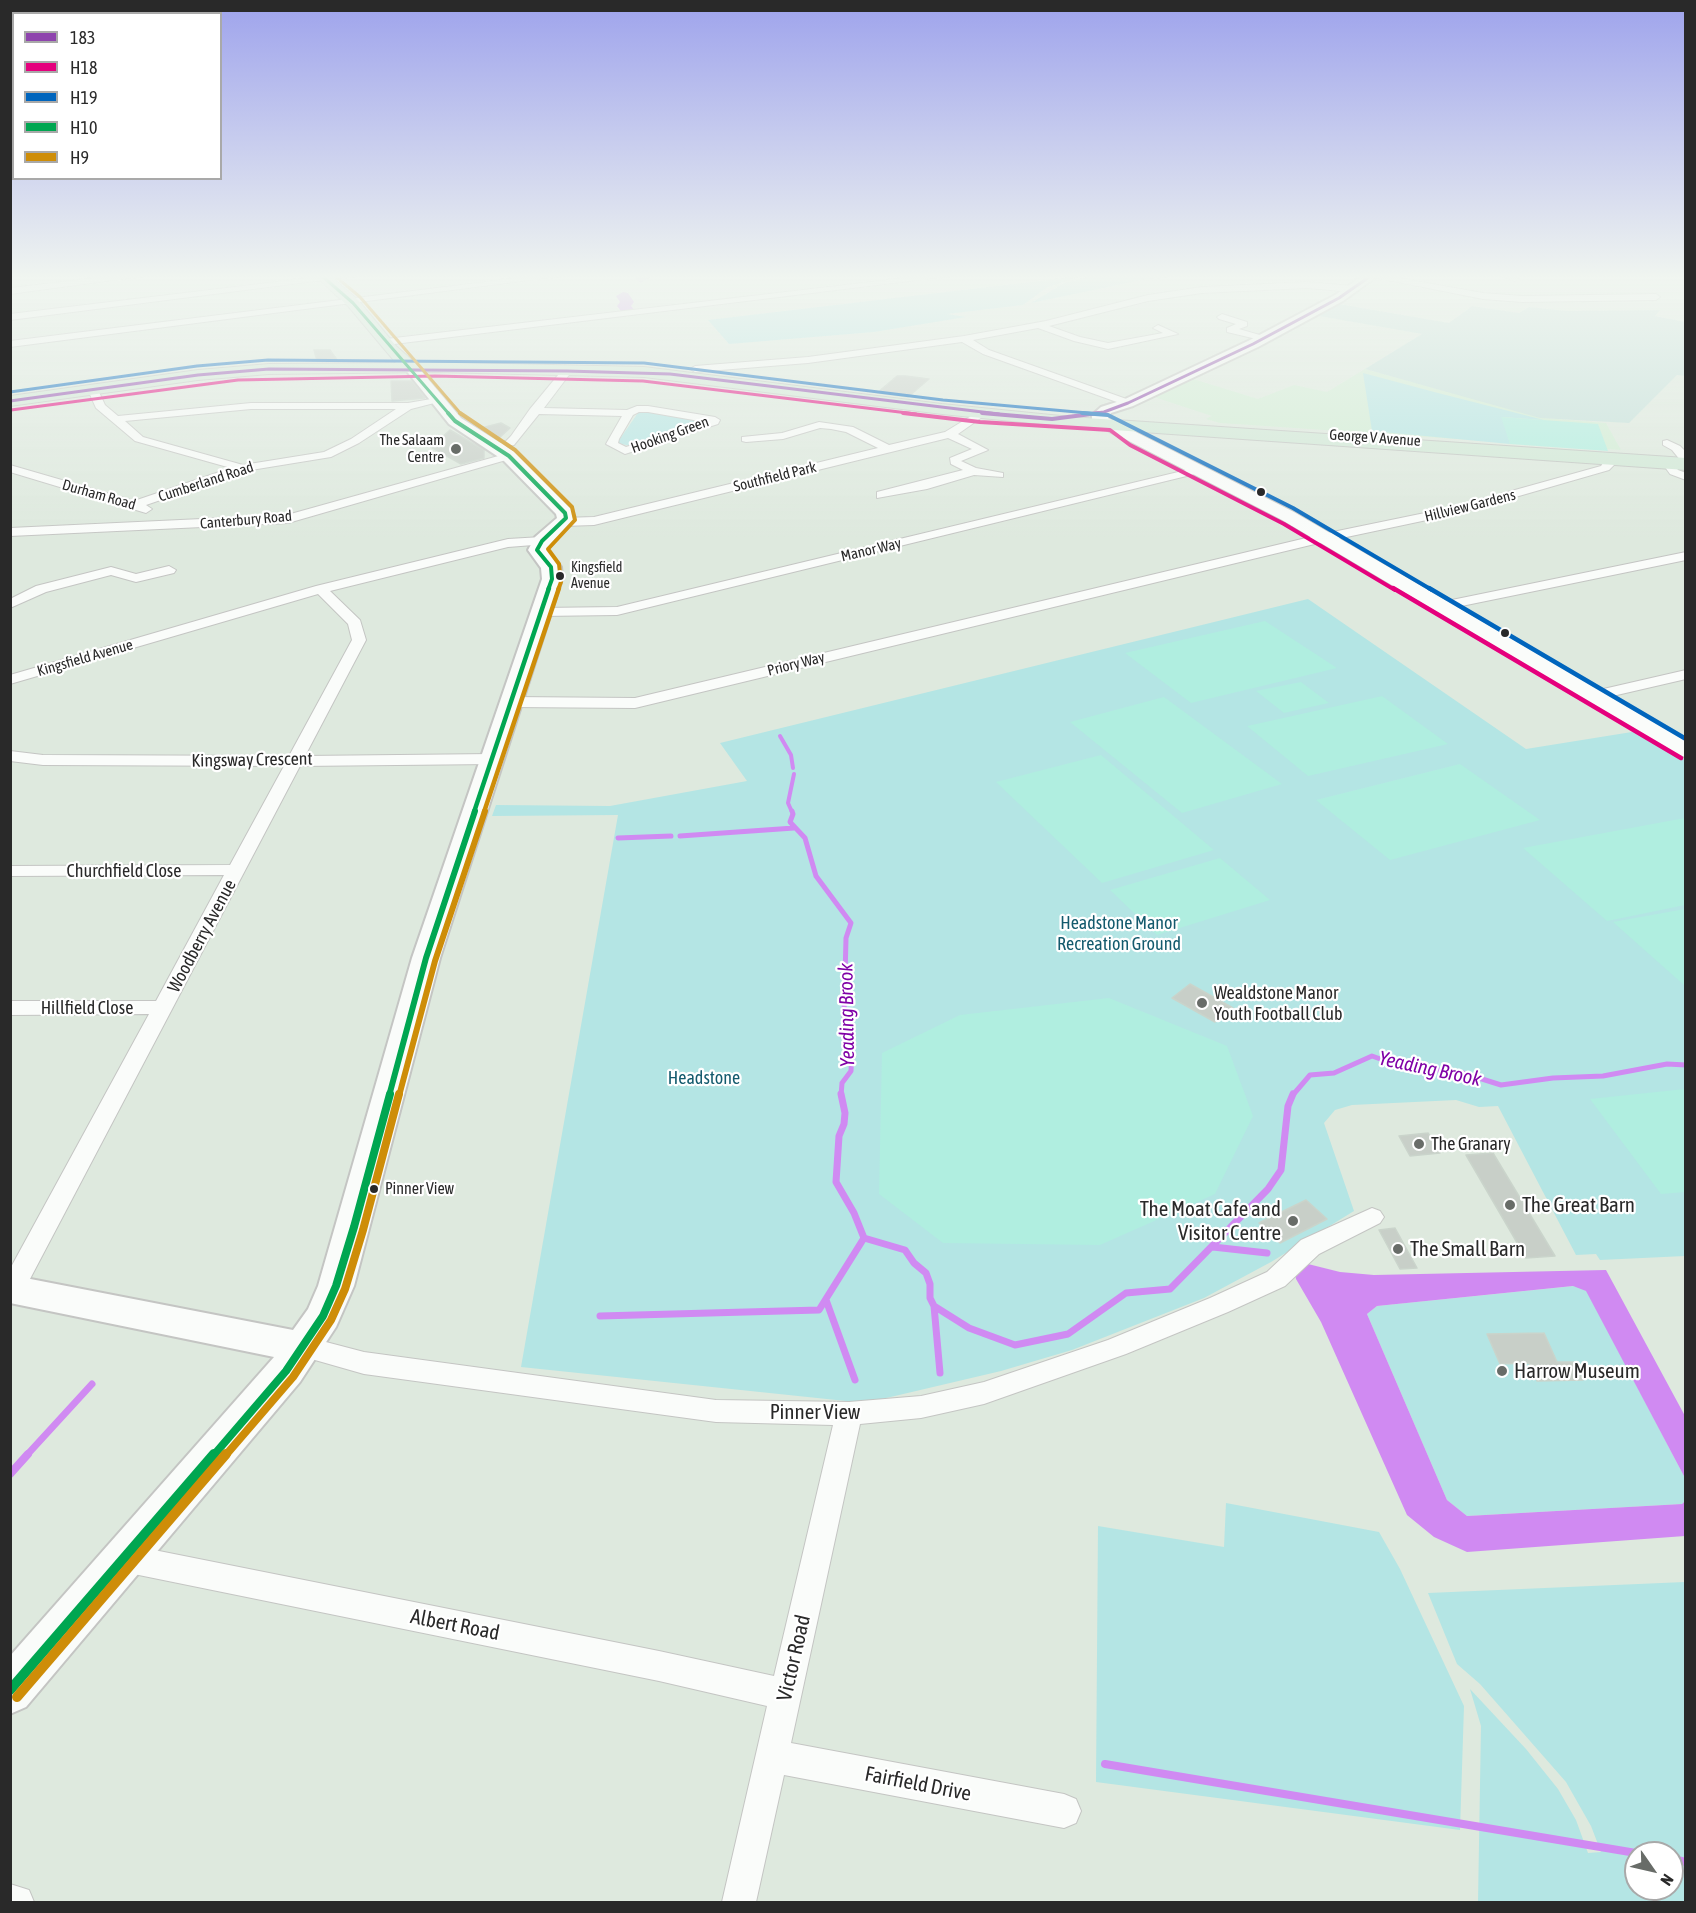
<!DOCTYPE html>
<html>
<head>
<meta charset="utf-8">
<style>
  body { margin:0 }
  #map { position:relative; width:1696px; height:1913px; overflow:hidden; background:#dee9de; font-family:"Asap Condensed",sans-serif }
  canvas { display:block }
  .frame { position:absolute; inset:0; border:12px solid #292929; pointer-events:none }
  .legend { position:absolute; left:12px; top:12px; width:210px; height:168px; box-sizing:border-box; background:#fff; border:2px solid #a9a9a9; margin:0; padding:8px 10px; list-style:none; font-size:18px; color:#292929 }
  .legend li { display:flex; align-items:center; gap:12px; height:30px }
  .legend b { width:30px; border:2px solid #a9a9a9 }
  .north { position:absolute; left:1624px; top:1841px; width:60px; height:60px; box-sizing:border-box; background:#fff; border:2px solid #a9a9a9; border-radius:50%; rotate:124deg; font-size:16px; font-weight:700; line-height:24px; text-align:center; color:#292929 }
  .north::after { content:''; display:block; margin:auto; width:21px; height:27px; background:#686c68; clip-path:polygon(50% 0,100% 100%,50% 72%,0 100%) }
</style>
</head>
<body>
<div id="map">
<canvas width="1696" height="1913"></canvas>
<div class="frame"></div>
<ul class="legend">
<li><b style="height:8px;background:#8e44ad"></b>183</li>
<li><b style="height:8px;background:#e5007d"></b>H18</li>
<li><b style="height:8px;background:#0065bd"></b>H19</li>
<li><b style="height:8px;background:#00a651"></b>H10</li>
<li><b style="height:8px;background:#ce8d08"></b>H9</li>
</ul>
<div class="north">N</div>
</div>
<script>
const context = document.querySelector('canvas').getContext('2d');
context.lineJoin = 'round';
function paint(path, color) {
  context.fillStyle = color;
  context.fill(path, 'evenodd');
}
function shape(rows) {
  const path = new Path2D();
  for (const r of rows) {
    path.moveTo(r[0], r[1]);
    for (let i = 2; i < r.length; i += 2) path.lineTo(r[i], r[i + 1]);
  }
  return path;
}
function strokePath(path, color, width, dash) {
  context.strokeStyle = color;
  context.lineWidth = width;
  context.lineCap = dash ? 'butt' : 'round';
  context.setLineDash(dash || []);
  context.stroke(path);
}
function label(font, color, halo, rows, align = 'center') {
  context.font = font + ' "Asap Condensed",sans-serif';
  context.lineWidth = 4.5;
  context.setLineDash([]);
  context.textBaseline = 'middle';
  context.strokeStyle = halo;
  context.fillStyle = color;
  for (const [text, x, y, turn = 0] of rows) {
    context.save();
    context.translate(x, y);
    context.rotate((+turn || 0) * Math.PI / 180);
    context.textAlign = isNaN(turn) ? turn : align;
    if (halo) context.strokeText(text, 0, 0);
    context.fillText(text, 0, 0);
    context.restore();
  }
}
paint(shape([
  [1365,369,1545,418,1606,423,1621,450,1220,423,1206,419,1212,416,1154,397,1190,378,1258,399,1294,385,1327,392]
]), '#d1edd4');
paint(shape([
  [1097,275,1187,275,1142,280,1031,303,1064,283],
  [1081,276,1046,288,1023,305,947,314,966,317,874,332,729,344,708,320],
  [1363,373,1438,393,1544,420,1502,417,1510,444,1372,431],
  [640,410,704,419,702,424,635,447,617,443],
  [1308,599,1526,749,1638,731,1685,760,1685,1256,1600,1260,1596,1254,1576,1255,1498,1106,1479,1107,1456,1100,1352,1105,1335,1110,1324,1123,1354,1211,1271,1262,1204,1298,1072,1350,1001,1371,865,1403,521,1367,618,815,492,816,496,805,610,806,747,781,720,743],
  [1574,1286,1587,1291,1685,1478,1685,1501,1682,1504,1467,1516,1447,1500,1367,1314,1377,1306],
  [1226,1503,1379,1532,1400,1569,1464,1706,1460,1830,1096,1782,1098,1526,1224,1547],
  [1685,1582,1685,1902,1478,1902,1481,1726,1470,1689,1526,1749,1558,1789,1576,1820,1588,1853,1601,1852,1591,1826,1566,1782,1480,1684,1457,1664,1428,1593],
  [1636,1853,1672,1853,1672,1889,1636,1889]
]), '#b4e5e4');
paint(shape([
  [1339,304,1449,323,1472,306,1519,313,1529,307,1567,311,1660,310,1655,316,1685,322,1685,376,1677,375,1629,423,1540,418,1365,369,1422,334,1319,316]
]), '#c4e0da');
paint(shape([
  [1501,417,1598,424,1608,451,1510,444],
  [1265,621,1337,668,1191,703,1125,653],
  [1301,682,1329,703,1284,713,1256,691],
  [1382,696,1448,744,1308,776,1247,726],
  [1164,697,1282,784,1182,813,1070,722],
  [1101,755,1214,850,1102,883,996,782],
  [1460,764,1540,820,1390,860,1316,800],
  [1685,818,1685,905,1607,921,1523,848],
  [1220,858,1270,900,1157,935,1110,890],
  [1685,909,1686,909,1685,986,1613,922],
  [1109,998,1227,1046,1253,1116,1215,1194,1100,1245,943,1243,879,1194,882,1053,960,1015],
  [1685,1089,1685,1192,1661,1194,1590,1099]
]), '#b0eee0');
paint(shape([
  [1308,1264,1340,1272,1374,1275,1606,1270,1685,1416,1685,1478,1586,1291,1573,1286,1377,1306,1367,1314,1447,1500,1467,1516,1682,1504,1685,1501,1685,1536,1467,1552,1434,1537,1407,1515,1321,1322,1296,1279,1295,1272]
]), '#d08af2');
strokePath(shape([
  [780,736,791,755,793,768],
  [792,812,788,803,794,774]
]), '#d08af2', 4);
strokePath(shape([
  [792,811,793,814,790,822,805,838,816,876,851,923,846,938,844,1017,852,1049,851,1071,842,1083,841,1096],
  [680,836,794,828],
  [618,838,671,836],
  [1292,1096,1310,1075,1334,1073,1372,1056,1397,1065,1463,1073,1501,1085,1553,1078,1603,1076,1667,1064,1686,1065]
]), '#d08af2', 5);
strokePath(shape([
  [841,1094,845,1113,844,1124,839,1136,836,1182,854,1213,864,1238,905,1250,914,1263,926,1273,930,1284,930,1298,934,1306,969,1328,1015,1345,1068,1334,1126,1293,1170,1289,1268,1189,1281,1170,1288,1106,1293,1094],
  [1213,1247,1267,1253],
  [826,1300,855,1380],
  [934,1306,940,1373],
  [600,1316,819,1310,864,1238],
  [26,1456,92,1384]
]), '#d08af2', 7);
strokePath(shape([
  [10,1474,28,1454],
  [1105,1764,1636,1853],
  [1672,1859,1686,1862]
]), '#d08af2', 8);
paint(shape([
  [653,275,641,283,635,279,638,275,653,275],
  [623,292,628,293,634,302,631,306,636,312,634,315,624,315,617,306,620,302,616,296,623,292]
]), '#d08af2');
const building = shape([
  [314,350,330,350,338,361,317,361,314,350],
  [897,376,906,376,929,379,908,397,877,393,897,376],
  [391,381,412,381,425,398,392,401,391,381],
  [501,423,510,428,498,439,481,428,501,423],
  [450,430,484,450,484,458,461,464,431,447,450,430],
  [1190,984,1233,1008,1215,1022,1172,998,1190,984],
  [1428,1133,1440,1153,1410,1156,1399,1136,1428,1133],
  [1493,1153,1555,1256,1526,1258,1466,1155,1493,1153],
  [1306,1200,1327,1219,1280,1243,1259,1223,1306,1200],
  [1395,1228,1417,1268,1400,1269,1379,1230,1395,1228],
  [1544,1333,1557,1362,1574,1362,1583,1380,1537,1381,1529,1363,1500,1364,1487,1334,1544,1333]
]);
paint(building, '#c8cfc8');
strokePath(building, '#cad4cb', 1.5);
const street = shape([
  [121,275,151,275,10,294,10,288,121,275],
  [334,275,363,275,10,320,10,314,334,275],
  [541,275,569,275,10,347,10,341,541,275],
  [930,275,959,275,386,345,381,342,386,339,930,275],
  [1382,275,1483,293,1522,296,1656,294,1660,297,1656,300,1522,302,1483,299,1367,276,1382,275],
  [1500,275,1515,275,1519,278,1515,281,1500,275],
  [1307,282,1353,286,1357,289,1353,292,1307,288,1202,293,1148,301,1049,326,1080,337,1108,343,1163,333,1153,328,1158,325,1178,334,1108,349,1074,341,1038,328,973,340,989,350,1132,401,1133,403,1128,406,983,354,962,342,808,363,695,372,690,369,695,366,808,357,964,336,1046,321,1148,295,1202,287,1307,282],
  [1222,314,1247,322,1247,326,1239,329,1270,338,1265,341,1227,332,1227,328,1236,324,1219,319,1217,317,1222,314],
  [567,368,572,371,544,408,627,410,637,406,648,406,715,417,720,420,718,424,625,454,606,444,622,416,539,414,514,445,493,449,493,445,506,441,511,436,530,409,563,369,567,368],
  [639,412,648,412,705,422,626,447,618,443,619,439,633,415,639,412],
  [93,387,98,390,105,405,118,416,251,403,408,403,437,398,442,401,411,409,359,443,331,457,245,471,146,505,152,509,146,513,10,472,10,465,134,501,231,468,135,441,96,408,88,390,93,387],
  [251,409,396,409,351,439,324,452,243,465,143,437,125,421,251,409],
  [981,410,985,411,985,415,958,434,988,450,961,461,976,468,1003,473,1003,477,974,475,927,489,877,498,877,492,963,470,951,464,950,458,972,449,948,438,594,525,563,526,557,522,563,518,594,517,878,448,846,432,831,429,820,428,783,439,746,442,742,441,742,437,782,433,819,422,853,427,889,445,945,432,981,410],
  [1667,440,1680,446,1686,452,1686,462,1681,461,1672,450,1663,445,1663,441,1667,440],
  [509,453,513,454,513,458,288,523,10,536,10,528,287,515,509,453],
  [1607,456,1611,457,1615,464,1609,470,1460,513,1323,542,635,708,511,707,503,702,511,697,635,698,1323,534,1454,507,1601,466,1603,463,1601,459,1607,456],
  [1668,460,1672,461,1678,470,1686,473,1686,480,1670,474,1662,463,1668,460],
  [1199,467,1203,468,1203,472,617,615,541,616,534,612,541,608,617,607,1199,467],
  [542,537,546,538,548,541,546,544,508,547,330,591,360,620,366,640,305,756,493,754,501,759,493,764,300,766,21,1296,10,1298,10,1269,149,1014,10,1015,10,1001,156,1001,224,875,10,876,10,866,230,865,284,766,43,765,10,761,10,751,43,755,289,756,352,640,348,624,318,594,10,684,10,675,316,586,508,539,542,537],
  [1686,552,1686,560,1442,610,1435,606,1442,602,1686,552],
  [169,566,176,570,174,573,136,582,111,575,46,592,10,608,10,599,36,586,111,567,136,574,169,566],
  [1686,670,1686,679,1591,701,1583,696,1586,693,1686,670],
  [1372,1208,1380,1211,1384,1217,1380,1223,1319,1254,1285,1286,1228,1312,1126,1354,984,1404,921,1418,860,1424,791,1743,1064,1794,1076,1799,1081,1811,1076,1823,1064,1828,784,1775,756,1902,722,1902,767,1706,659,1681,124,1572,114,1568,109,1558,114,1548,124,1544,659,1651,774,1676,833,1425,716,1422,364,1374,294,1354,290,1347,294,1340,303,1336,364,1352,716,1400,849,1402,921,1396,984,1382,1108,1340,1210,1298,1267,1272,1301,1240,1372,1208],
  [10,1884,29,1890,34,1902,10,1902,10,1884]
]);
const secondary = shape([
  [1364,275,1379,275,1343,301,1258,347,1133,406,1111,413,1108,418,1294,512,1686,740,1686,757,1678,755,1282,520,1094,423,1092,420,1092,415,1101,407,1123,400,1248,341,1335,295,1364,275],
  [412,365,417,366,461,418,515,452,571,509,575,518,547,550,561,567,562,579,440,958,354,1286,336,1327,300,1382,26,1707,10,1714,10,1656,274,1357,10,1303,10,1275,293,1330,308,1309,318,1286,412,958,542,579,541,568,528,550,535,537,557,518,556,514,503,460,449,424,405,369,412,365]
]);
const primary = shape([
  [314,275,329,275,358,300,396,346,414,362,644,367,942,404,1071,417,1686,458,1686,470,1071,427,942,414,644,377,435,372,269,374,198,380,10,406,10,396,198,370,269,364,396,363,348,306,314,275]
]);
strokePath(street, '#c4c5c3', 2);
strokePath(secondary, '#c4c5c3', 4);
strokePath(primary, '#c0c4c0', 2);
paint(street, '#fafcfa');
paint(secondary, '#fafcfa');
paint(primary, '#d1e8d6');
strokePath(shape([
  [10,401,198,375,269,369,567,371,670,374,999,414],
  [1088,414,1104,412,1128,403,1253,344,1339,298,1372,275]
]), '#8e44ad', 3);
strokePath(shape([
  [982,413,1052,419,1099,413]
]), '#8e44ad', 4);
strokePath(shape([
  [11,410,238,380,435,376,643,381,916,414]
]), '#e5007d', 3);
strokePath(shape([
  [903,413,980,422,1110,430,1130,445,1284,524,1395,590]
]), '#e5007d', 4);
strokePath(shape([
  [1393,588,1681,758]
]), '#e5007d', 4.5);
strokePath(shape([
  [10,392,197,366,268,360,644,363,943,400,1099,414]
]), '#0065bd', 3);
strokePath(shape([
  [1082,413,1108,415,1293,508,1432,590]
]), '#0065bd', 4);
strokePath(shape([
  [1429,588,1686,739]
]), '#0065bd', 4.5);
strokePath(shape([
  [321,275,353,303,449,414]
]), '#00a651', 3);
strokePath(shape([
  [448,413,455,421,509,456,565,513,566,518,542,541,537,550,551,567,552,579,548,590]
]), '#00a651', 4);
strokePath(shape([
  [474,812,549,588]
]), '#00a651', 4.5);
strokePath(shape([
  [389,1096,426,958,475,811]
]), '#00a651', 6);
strokePath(shape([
  [213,1456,286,1371,323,1316,336,1286,354,1227,390,1094]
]), '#00a651', 8);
strokePath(shape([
  [10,1690,214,1454]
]), '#00a651', 10);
strokePath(shape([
  [334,275,360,297,461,414]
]), '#ce8d08', 3);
strokePath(shape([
  [460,413,515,450,572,507,575,520,548,549,559,564,561,582,558,590]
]), '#ce8d08', 4);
strokePath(shape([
  [484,812,559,588]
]), '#ce8d08', 4.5);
strokePath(shape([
  [399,1096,435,961,485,811]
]), '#ce8d08', 6);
strokePath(shape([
  [225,1456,293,1377,331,1320,345,1289,363,1230,399,1094]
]), '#ce8d08', 8);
strokePath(shape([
  [17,1697,226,1454]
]), '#ce8d08', 10);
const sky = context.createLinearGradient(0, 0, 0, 543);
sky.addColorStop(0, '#9ea3ec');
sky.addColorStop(0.51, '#f0f5f0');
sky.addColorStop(1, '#f0f5f000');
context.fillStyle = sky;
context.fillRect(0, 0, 1696, 543);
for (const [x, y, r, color] of [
  [456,449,6,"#686c68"],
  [1261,492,5,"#292929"],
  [560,576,5,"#292929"],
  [1505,633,5,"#292929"],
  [1202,1003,6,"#686c68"],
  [1419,1144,6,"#686c68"],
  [374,1189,5,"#292929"],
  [1510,1205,6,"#686c68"],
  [1293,1221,6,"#686c68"],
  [1398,1249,6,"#686c68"],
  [1502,1371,6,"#686c68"]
]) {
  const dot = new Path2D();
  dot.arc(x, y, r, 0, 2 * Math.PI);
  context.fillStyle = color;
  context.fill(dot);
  strokePath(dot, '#fff', 2);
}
label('14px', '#292929', '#fff', [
  ["Kingsfield",571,568],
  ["Avenue",571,584]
], 'left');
label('15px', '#292929', '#fff', [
  ["Hooking Green",670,435,-20],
  ["George V Avenue",1375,438,4],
  ["Southfield Park",775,477,-14],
  ["Cumberland Road",206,482,-18],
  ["Durham Road",99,495,16],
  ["Hillview Gardens",1470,506,-14],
  ["Canterbury Road",246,520,-5],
  ["Manor Way",871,550,-13],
  ["Kingsfield Avenue",85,658,-16],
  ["Priory Way",796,664,-14]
]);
label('15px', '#292929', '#fff', [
  ["The Salaam",444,440],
  ["Centre",444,457]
], 'right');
label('16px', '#292929', '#fff', [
  ["Pinner View",385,1189]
], 'left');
label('18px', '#292929', '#fff', [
  ["Kingsway Crescent",252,760,-1],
  ["Churchfield Close",124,871],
  ["Woodberry Avenue",202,936,-62],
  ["Hillfield Close",87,1008]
]);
label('18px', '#135a6d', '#fff', [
  ["Headstone Manor",1119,923],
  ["Recreation Ground",1119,944],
  ["Headstone",704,1078]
]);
label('18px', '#292929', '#fff', [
  ["Wealdstone Manor",1214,993],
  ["Youth Football Club",1214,1014],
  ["The Granary",1431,1144]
], 'left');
label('italic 20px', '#7f01a6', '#fff', [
  ["Yeading Brook",847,1015,-91],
  ["Yeading Brook",1430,1069,12]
]);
label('21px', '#292929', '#fff', [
  ["The Great Barn",1522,1205],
  ["The Moat Cafe and",1281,1209,"right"],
  ["Visitor Centre",1281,1233,"right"],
  ["The Small Barn",1410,1249],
  ["Harrow Museum",1514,1371]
], 'left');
label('21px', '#292929', '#fff', [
  ["Pinner View",815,1412],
  ["Albert Road",455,1625,11],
  ["Victor Road",794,1658,-77],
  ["Fairfield Drive",918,1784,11]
]);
</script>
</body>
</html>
